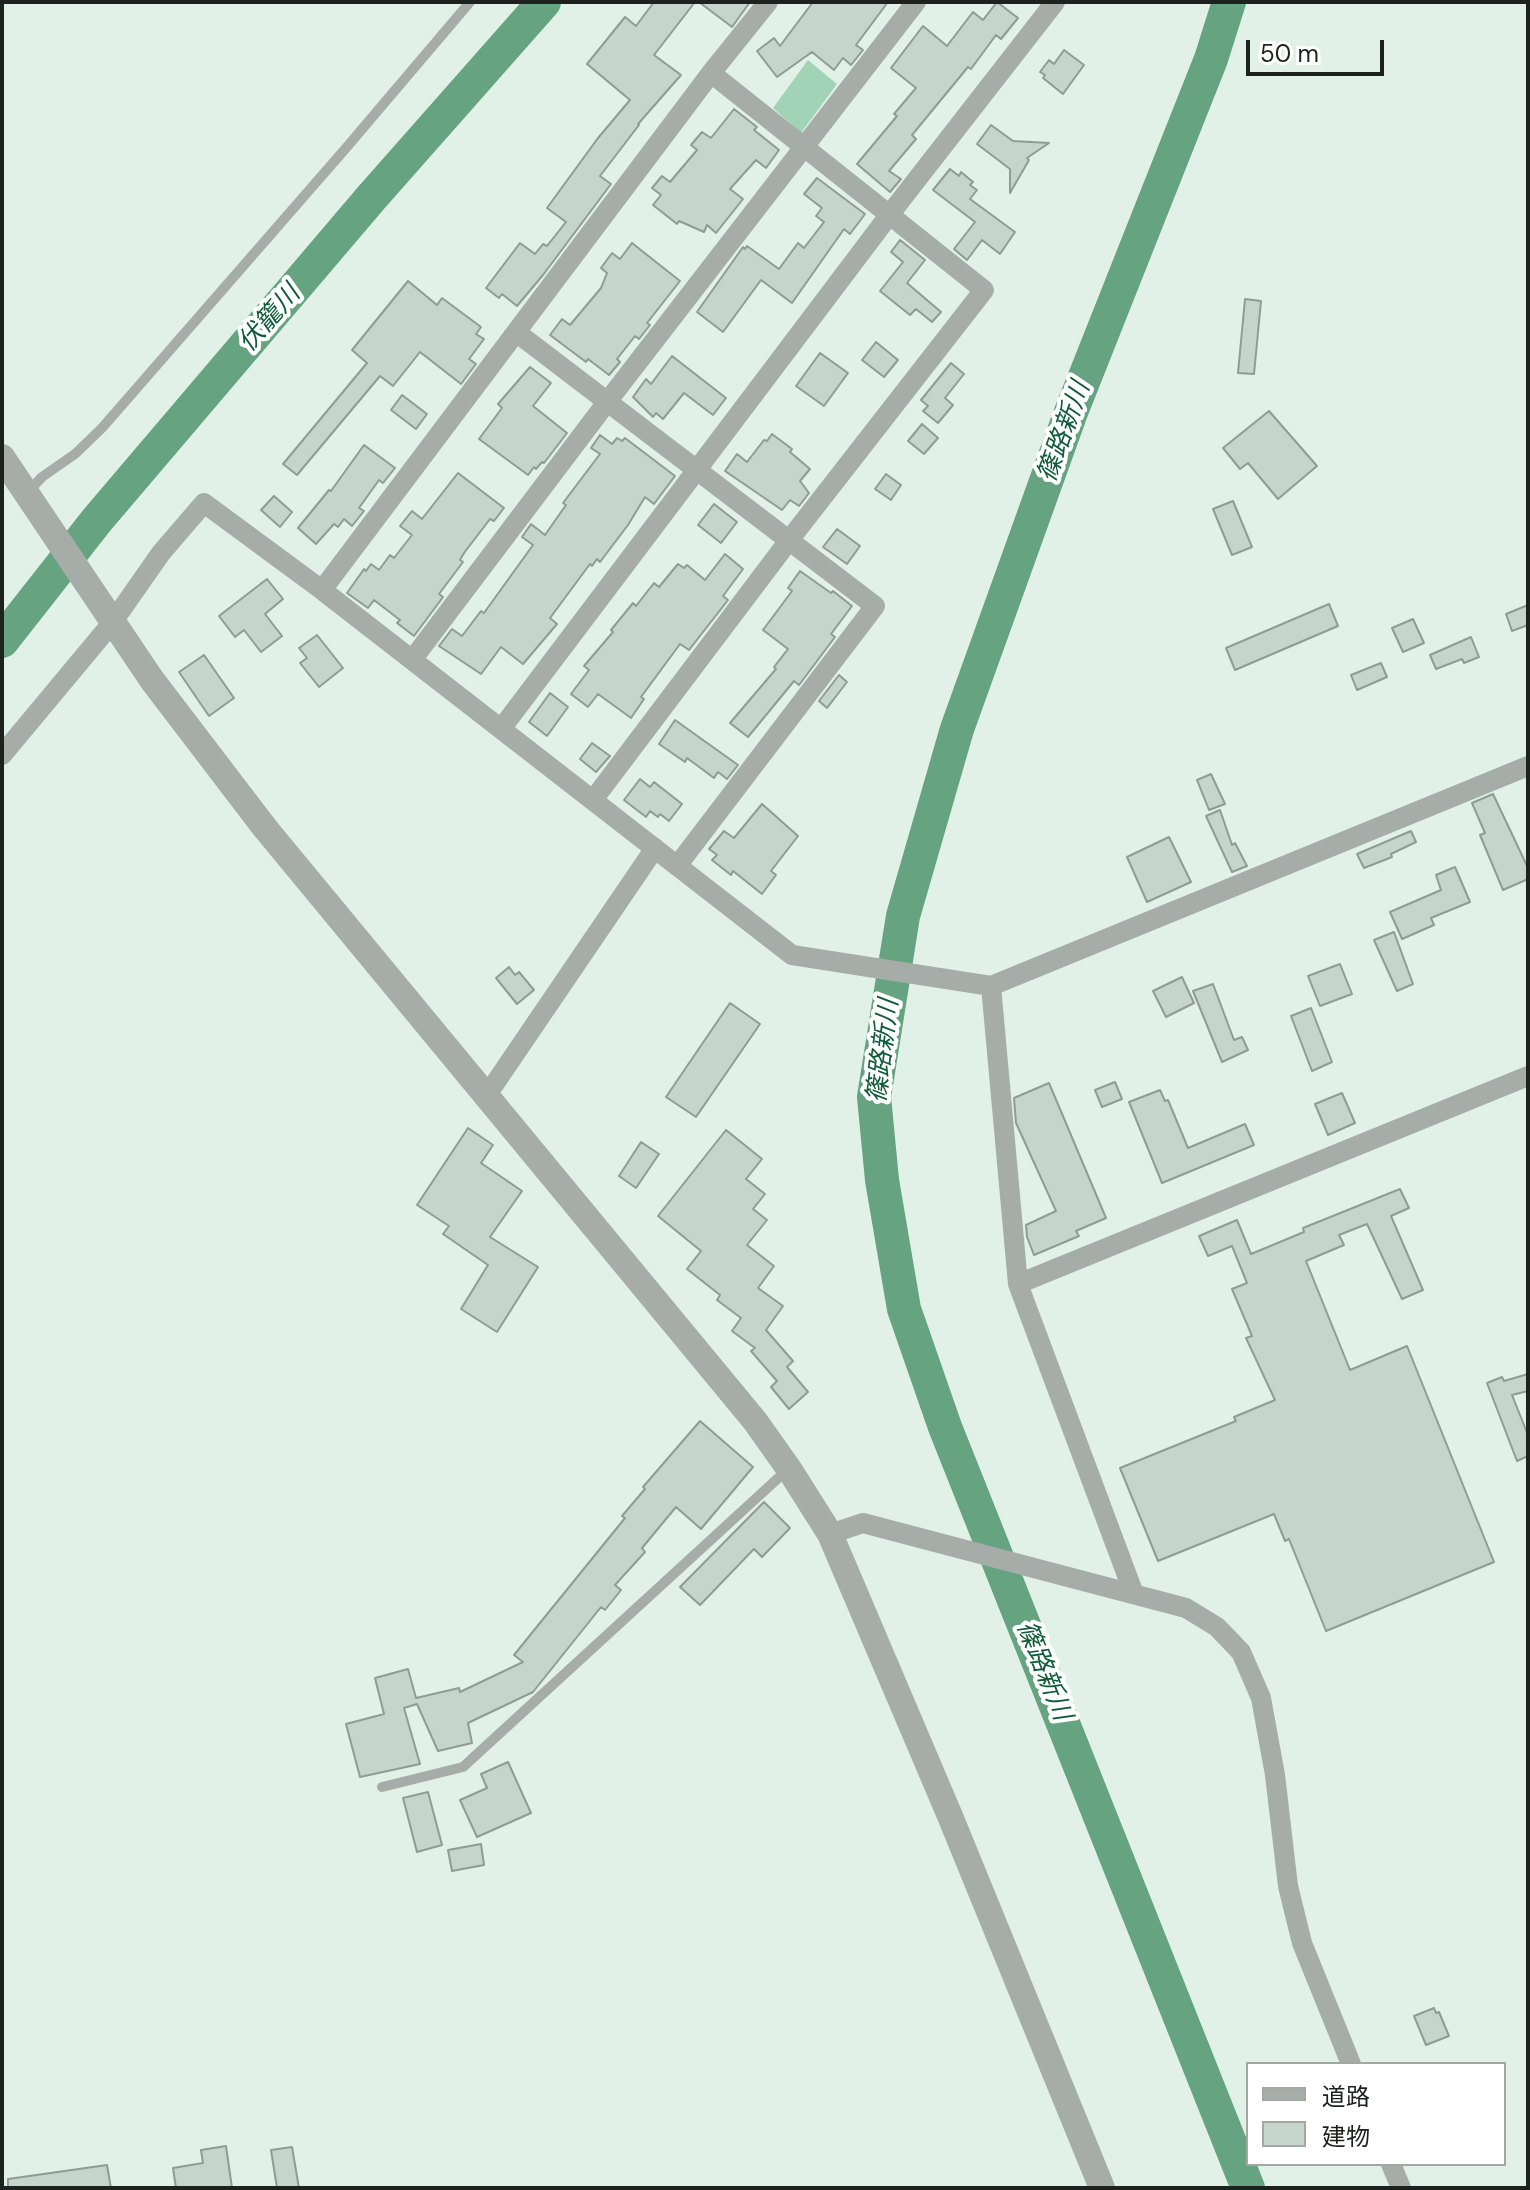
<!DOCTYPE html>
<html>
<head>
<meta charset="utf-8">
<style>
  body { margin:0 }
  #map { position:relative; width:1530px; height:2190px; overflow:hidden; background:#e2f1e8; font-family:"DM Sans","Noto Sans JP",sans-serif }
  canvas { display:block }
  .frame { position:absolute; inset:0; border:4px solid #1d221f; pointer-events:none }
  .legend { position:absolute; left:1246px; top:2062px; width:260px; height:104px; box-sizing:border-box; background:#fff; border:2px solid #a5a7a5; margin:0; padding:10px 14px; list-style:none; font-size:24px; color:#1d221f }
  .legend li { display:flex; align-items:center; gap:16px; height:40px }
  .legend b { width:40px; border:2px solid #a5a7a5 }
  .scale { position:absolute; left:1246px; top:40px; width:138px; height:36px; box-sizing:border-box; border:4px solid #1d221f; border-top:0; padding-left:10px; font-size:24px; line-height:28px; white-space:nowrap; color:#1d221f; -webkit-text-stroke:6px #fff; paint-order:stroke }
</style>
</head>
<body>
<div id="map">
<canvas width="1530" height="2190"></canvas>
<div class="frame"></div>
<ul class="legend">
<li><b style="height:10px;background:#a6ada9"></b>道路</li>
<li><b style="height:22px;background:#c6d5cb"></b>建物</li>
</ul>
<div class="scale">50 m</div>
</div>
<script>
const context = document.querySelector('canvas').getContext('2d');
context.lineJoin = 'round';
function paint(path, color) {
  context.fillStyle = color;
  context.fill(path, 'evenodd');
}
function shape(rows) {
  const path = new Path2D();
  for (const r of rows) {
    path.moveTo(r[0], r[1]);
    for (let i = 2; i < r.length; i += 2) path.lineTo(r[i], r[i + 1]);
  }
  return path;
}
function strokePath(path, color, width, dash) {
  context.strokeStyle = color;
  context.lineWidth = width;
  context.lineCap = dash ? 'butt' : 'round';
  context.setLineDash(dash || []);
  context.stroke(path);
}
function label(font, color, halo, rows, align = 'center') {
  context.font = font + ' "DM Sans","Noto Sans JP",sans-serif';
  context.lineWidth = 8;
  context.setLineDash([]);
  context.textBaseline = 'middle';
  context.strokeStyle = halo;
  context.fillStyle = color;
  for (const [text, x, y, turn = 0] of rows) {
    context.save();
    context.translate(x, y);
    context.rotate((+turn || 0) * Math.PI / 180);
    context.textAlign = isNaN(turn) ? turn : align;
    if (halo) context.strokeText(text, 0, 0);
    context.fillText(text, 0, 0);
    context.restore();
  }
}
paint(shape([
  [808,60,837,84,801,133,773,108]
]), '#a1d3b6');
strokePath(shape([
  [1229,2,1211,59,1071,412,957,729,903,916,874,1097,882,1180,904,1309,945,1427,1248,2188],
  [2,641,97,520,371,198,544,2]
]), '#66a381', 34);
const building = shape([
  [654,2,695,2,654,55,681,75,638,124,639,125,600,176,611,184,543,275,517,306,502,294,499,298,486,288,520,243,535,254,543,244,547,246,566,222,547,208,598,138,630,100,587,64,625,17,636,26,654,2],
  [699,2,750,2,732,27,699,2],
  [813,2,888,2,856,45,863,50,851,65,843,58,834,70,812,52,777,77,757,51,774,38,780,46,813,2],
  [997,2,1018,18,1001,39,996,35,971,69,968,67,912,135,916,139,889,171,901,179,890,192,857,164,897,116,894,114,916,88,891,68,923,26,947,46,973,12,983,20,997,2],
  [1064,50,1084,65,1063,94,1043,78,1045,75,1040,72,1049,60,1054,64,1064,50],
  [734,109,757,127,754,130,779,150,766,168,756,160,730,189,743,199,716,233,707,225,704,232,679,221,677,224,653,205,661,195,652,188,662,176,670,182,697,150,691,145,702,132,711,138,734,109],
  [991,125,1013,141,1049,143,1027,158,1029,160,1010,193,1010,169,977,144,991,125],
  [950,169,959,176,961,172,973,182,970,185,977,190,970,199,1015,232,1000,254,982,240,967,260,954,249,975,222,933,190,950,169],
  [817,178,865,214,850,234,844,229,792,303,761,280,723,332,697,312,743,247,745,249,747,246,779,269,798,243,804,248,824,222,816,216,822,208,804,194,817,178],
  [900,240,925,260,907,283,941,312,932,322,916,309,910,315,880,291,903,262,891,252,900,240],
  [632,243,680,281,647,323,650,325,639,339,635,336,617,359,620,362,609,375,588,359,586,362,550,335,562,319,570,325,601,288,607,273,601,268,612,253,620,259,632,243],
  [408,281,437,305,442,298,481,327,476,334,484,339,469,359,476,364,461,384,420,352,393,386,380,376,297,475,283,464,367,363,352,350,408,281],
  [1245,299,1261,301,1254,374,1238,373,1245,299],
  [876,342,898,360,884,377,862,360,876,342],
  [820,353,848,373,824,406,796,386,820,353],
  [672,356,726,398,713,415,684,393,663,419,656,413,653,417,633,397,646,379,651,384,672,356],
  [951,363,964,374,945,398,953,405,938,423,923,411,928,406,921,400,951,363],
  [530,367,551,383,533,406,567,433,544,463,542,462,536,469,534,467,528,475,479,439,502,408,498,404,530,367],
  [402,395,427,414,416,429,391,410,402,395],
  [1269,411,1317,466,1278,499,1248,463,1240,469,1223,448,1269,411],
  [922,424,938,438,924,454,908,441,922,424],
  [772,434,792,449,790,452,810,469,800,481,809,493,799,506,790,500,782,510,725,471,737,454,747,462,764,440,767,441,772,434],
  [600,435,612,444,617,438,622,441,625,438,675,476,654,504,645,497,628,525,600,562,597,559,592,566,590,564,550,618,557,624,523,664,501,647,481,674,439,646,452,629,462,636,481,611,484,613,533,545,522,537,531,524,545,535,566,505,563,503,600,454,591,448,600,435],
  [364,445,395,468,383,483,379,480,359,508,364,511,352,526,344,519,338,527,334,524,316,544,298,528,329,490,331,491,364,445],
  [458,473,504,508,494,521,490,519,464,553,460,560,463,562,439,594,443,597,414,636,397,623,400,620,374,600,368,608,347,593,364,569,366,571,371,564,379,570,390,555,394,558,412,535,400,526,412,511,422,519,458,473],
  [886,474,901,485,891,500,875,489,886,474],
  [274,496,292,512,280,527,261,510,274,496],
  [1233,501,1252,547,1232,555,1213,509,1233,501],
  [714,504,737,522,721,543,698,525,714,504],
  [837,529,860,546,847,564,823,547,837,529],
  [725,554,743,569,723,596,728,600,689,650,680,644,641,697,644,699,631,718,598,694,588,707,571,694,589,670,584,666,613,632,611,630,633,603,636,606,654,583,659,587,678,564,684,568,687,565,705,580,725,554],
  [800,571,831,593,833,591,852,606,831,634,835,637,799,685,794,681,748,737,730,723,776,669,774,667,788,649,763,630,792,591,788,588,800,571],
  [267,579,283,599,265,614,282,636,261,652,244,630,235,637,219,616,267,579],
  [1329,604,1338,626,1235,670,1226,648,1329,604],
  [1528,605,1528,625,1512,631,1506,614,1528,605],
  [1413,619,1424,643,1403,652,1392,628,1413,619],
  [317,635,343,668,319,687,300,663,307,658,299,648,317,635],
  [1471,637,1479,657,1464,663,1462,659,1436,669,1430,655,1471,637],
  [204,655,234,698,209,716,179,672,204,655],
  [1381,663,1387,677,1357,690,1351,675,1381,663],
  [839,675,847,682,827,708,819,701,839,675],
  [550,693,568,707,547,736,529,722,550,693],
  [675,720,738,765,727,779,718,772,714,778,687,758,685,762,659,744,675,720],
  [592,743,610,756,596,772,580,759,592,743],
  [1211,774,1225,804,1209,810,1197,780,1211,774],
  [640,779,650,787,654,782,682,804,669,821,660,814,658,817,650,811,646,817,624,800,640,779],
  [1493,794,1528,868,1528,879,1503,890,1480,835,1485,833,1472,803,1493,794],
  [762,804,798,836,771,871,776,875,762,894,733,871,731,875,712,860,717,855,709,849,724,831,734,838,762,804],
  [1220,810,1232,845,1235,843,1247,866,1232,872,1206,816,1220,810],
  [1411,831,1416,842,1391,854,1392,857,1364,868,1357,854,1411,831],
  [1169,837,1191,882,1147,902,1127,857,1169,837],
  [1455,867,1470,902,1431,918,1434,925,1402,939,1390,912,1441,890,1436,875,1455,867],
  [1394,932,1413,984,1397,991,1374,940,1394,932],
  [1340,964,1352,994,1320,1006,1308,976,1340,964],
  [509,967,515,975,519,972,534,990,517,1004,496,978,509,967],
  [1182,977,1194,1003,1166,1017,1153,991,1182,977],
  [1213,984,1234,1040,1242,1037,1248,1050,1222,1062,1193,991,1213,984],
  [730,1003,760,1024,696,1117,666,1097,730,1003],
  [1311,1008,1332,1062,1312,1071,1291,1016,1311,1008],
  [1115,1082,1122,1099,1102,1107,1095,1090,1115,1082],
  [1049,1083,1106,1218,1076,1231,1079,1236,1034,1255,1027,1237,1026,1225,1056,1211,1016,1123,1014,1098,1049,1083],
  [1160,1090,1165,1101,1168,1100,1188,1148,1245,1124,1254,1145,1162,1183,1129,1102,1160,1090],
  [1342,1093,1355,1123,1328,1135,1315,1104,1342,1093],
  [468,1128,493,1145,481,1163,522,1191,490,1237,538,1267,497,1332,461,1309,488,1265,443,1234,449,1226,417,1205,468,1128],
  [726,1130,762,1159,746,1179,765,1194,753,1209,767,1220,747,1245,774,1266,758,1288,783,1306,766,1330,793,1361,787,1367,808,1392,789,1409,771,1387,777,1381,751,1351,755,1348,732,1331,741,1318,717,1300,720,1295,687,1269,701,1251,658,1216,726,1130],
  [641,1142,659,1154,636,1188,619,1176,641,1142],
  [1400,1189,1409,1208,1391,1216,1423,1290,1402,1299,1367,1224,1339,1235,1344,1245,1306,1261,1350,1370,1407,1346,1494,1562,1326,1631,1289,1539,1285,1541,1274,1514,1158,1561,1120,1468,1236,1421,1234,1417,1275,1400,1246,1338,1252,1336,1232,1289,1247,1283,1232,1246,1208,1256,1199,1236,1237,1220,1251,1254,1304,1232,1303,1228,1400,1189],
  [1528,1374,1528,1391,1512,1395,1528,1435,1528,1456,1517,1461,1487,1383,1502,1377,1504,1381,1528,1374],
  [700,1421,753,1467,701,1529,676,1507,642,1548,645,1552,615,1585,621,1590,605,1610,601,1607,533,1692,468,1723,472,1743,438,1751,417,1704,404,1708,420,1764,360,1777,346,1724,384,1714,375,1678,408,1669,416,1698,459,1688,460,1692,523,1662,514,1655,625,1518,622,1516,645,1489,643,1487,700,1421],
  [764,1502,790,1528,762,1557,754,1549,700,1605,680,1587,764,1502],
  [508,1762,531,1813,477,1837,460,1800,487,1788,481,1774,508,1762],
  [428,1792,442,1845,417,1852,403,1798,428,1792],
  [481,1844,484,1865,452,1871,448,1850,481,1844],
  [1434,2008,1436,2013,1439,2012,1449,2036,1426,2045,1414,2016,1434,2008],
  [226,2146,232,2188,176,2188,173,2168,203,2163,201,2150,226,2146],
  [292,2147,299,2188,277,2188,271,2150,292,2147],
  [107,2165,111,2188,8,2188,8,2179,107,2165]
]);
paint(building, '#c6d5cb');
strokePath(building, '#8e9c93', 2);
strokePath(shape([
  [28,492,42,477,75,454,102,428,346,148,470,2],
  [382,1787,463,1767,787,1470]
]), '#a6ada9', 10);
strokePath(shape([
  [516,332,875,606,677,866],
  [322,590,711,73,768,2],
  [412,660,607,402,916,2],
  [501,729,890,214,1055,2],
  [2,755,112,623,161,553,204,503,322,590,792,955,991,986,1528,766],
  [593,800,790,539,984,290,711,73],
  [991,986,1018,1284,1134,1594],
  [487,1095,655,848],
  [1018,1284,1528,1076],
  [830,1534,863,1523,1186,1608,1217,1627,1241,1652,1261,1698,1275,1775,1288,1886,1302,1943,1351,2064],
  [1391,2164,1401,2188]
]), '#a6ada9', 20);
strokePath(shape([
  [2,457,152,680,265,828,755,1421,789,1469,830,1534,950,1816,1102,2188]
]), '#a6ada9', 26);
label('italic 26px', '#105b3a', '#fff', [
  ["伏籠川",270,319,-49],
  ["篠路新川",1065,432,-70],
  ["篠路新川",884,1051,-83],
  ["篠路新川",1043,1671,68]
]);
</script>
</body>
</html>
